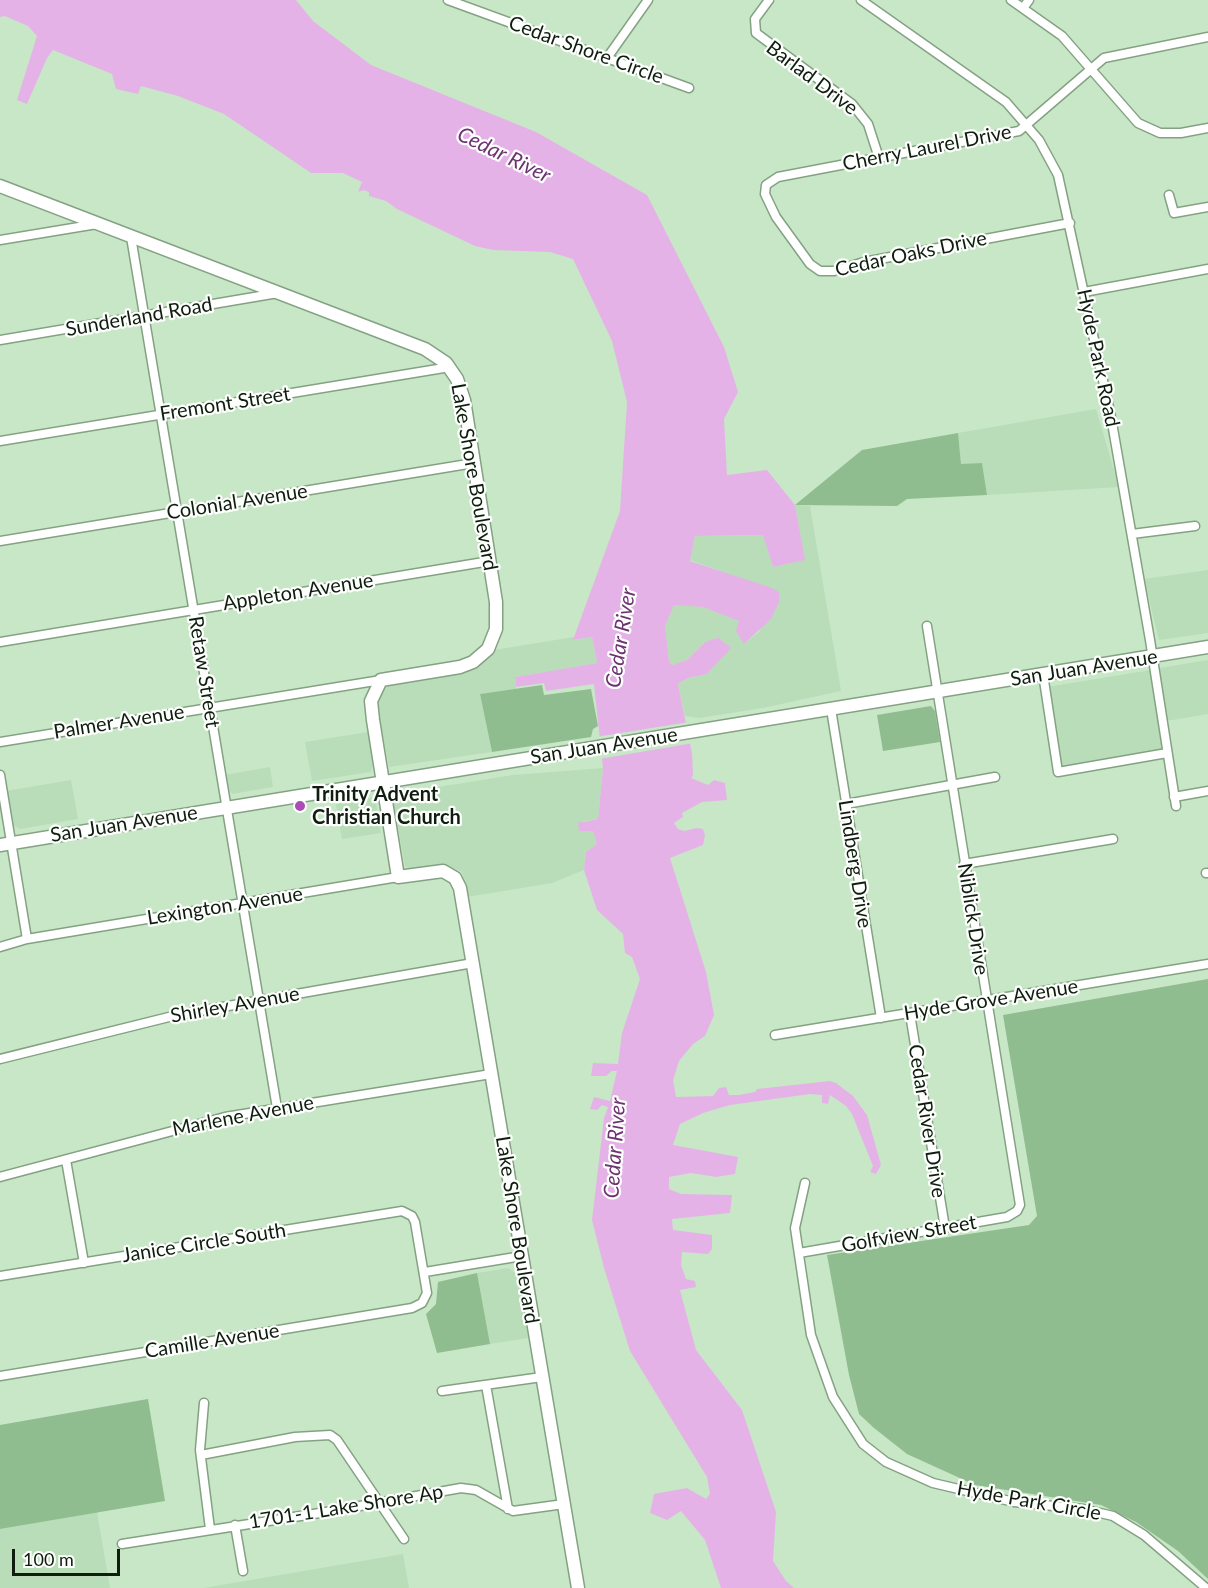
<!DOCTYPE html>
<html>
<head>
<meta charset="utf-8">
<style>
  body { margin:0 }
  #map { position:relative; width:1208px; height:1588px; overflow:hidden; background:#c8e7c7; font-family:Lato,sans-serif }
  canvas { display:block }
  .scale { position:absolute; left:12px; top:1549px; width:108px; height:27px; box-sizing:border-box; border:3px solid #111c11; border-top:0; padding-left:8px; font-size:18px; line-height:21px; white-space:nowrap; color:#111c11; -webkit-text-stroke:4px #fcfffc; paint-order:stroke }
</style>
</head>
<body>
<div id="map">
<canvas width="1208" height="1588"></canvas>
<div class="scale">100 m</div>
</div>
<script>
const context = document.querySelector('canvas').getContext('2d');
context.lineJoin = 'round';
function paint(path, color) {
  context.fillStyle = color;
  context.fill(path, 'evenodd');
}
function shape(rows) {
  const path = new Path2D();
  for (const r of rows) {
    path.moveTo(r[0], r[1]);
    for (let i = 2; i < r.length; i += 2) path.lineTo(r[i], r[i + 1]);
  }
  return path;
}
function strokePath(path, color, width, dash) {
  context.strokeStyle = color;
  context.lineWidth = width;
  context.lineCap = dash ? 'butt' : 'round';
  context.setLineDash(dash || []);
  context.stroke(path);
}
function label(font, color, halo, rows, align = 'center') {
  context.font = font + ' Lato,sans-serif';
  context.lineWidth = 4.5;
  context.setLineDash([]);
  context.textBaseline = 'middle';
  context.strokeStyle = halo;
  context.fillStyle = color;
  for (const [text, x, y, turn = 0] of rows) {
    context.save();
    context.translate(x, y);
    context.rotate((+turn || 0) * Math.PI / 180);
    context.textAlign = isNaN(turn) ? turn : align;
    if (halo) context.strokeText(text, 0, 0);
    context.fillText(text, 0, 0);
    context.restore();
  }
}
paint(shape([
  [1096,409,1119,487,987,495,982,463,961,465,958,433],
  [795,505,810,506,841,691,763,708,699,718,685,716,678,684,688,678,707,674,723,654,704,643,687,660,672,665,669,661,665,626,674,604,703,607,740,621,745,643,759,632,779,592,690,560,695,536,764,535,773,567,804,560],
  [1208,570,1208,633,1159,640,1144,579],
  [574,637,574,640,592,637,597,663,515,677,516,689,480,694,492,752,389,767,376,700,381,690,393,683,476,667,494,650],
  [1208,660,1208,714,1166,721,1160,668],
  [1151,670,1163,751,1061,768,1047,687],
  [368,732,373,764,371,772,312,781,305,742],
  [270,767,273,787,232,794,225,784,224,775],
  [603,768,598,819,583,821,593,831,597,844,586,852,584,870,552,883,467,897,462,872,451,867,412,871,405,866,393,799,394,794,513,775],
  [71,780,78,819,20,829,12,825,6,791],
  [375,797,381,833,342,839,336,804],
  [508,1268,517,1274,528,1338,490,1344,477,1273],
  [97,1512,110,1588,0,1588,0,1529],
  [403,1554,409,1588,204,1588]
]), '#b9ddb8');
paint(shape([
  [958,433,961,464,982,463,987,495,907,499,897,506,795,505,862,450],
  [542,685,544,695,591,689,598,726,593,729,591,737,492,752,480,694],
  [931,706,935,711,940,742,883,751,877,715],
  [1208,979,1208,1579,1178,1551,1136,1522,1101,1505,975,1485,907,1454,874,1428,859,1414,849,1375,827,1255,1029,1225,1037,1216,1003,1015],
  [477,1273,490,1344,437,1353,426,1314,436,1304,438,1282],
  [148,1399,165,1501,0,1529,0,1425]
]), '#8fbd8f');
paint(shape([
  [0,0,296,0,313,21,371,65,536,132,647,195,724,347,738,392,724,419,727,475,767,470,795,505,805,560,773,567,763,535,695,536,690,561,772,588,779,592,779,602,771,619,744,644,736,631,739,621,703,607,674,605,665,626,669,661,672,665,687,660,704,643,713,639,719,638,731,648,707,674,688,678,678,684,692,753,693,776,691,778,708,785,714,780,725,783,727,800,702,802,682,813,683,817,674,823,678,829,684,831,697,828,703,829,705,835,703,845,670,858,706,972,714,1015,705,1036,693,1044,679,1061,673,1080,676,1097,713,1096,719,1088,726,1087,729,1095,739,1095,755,1092,757,1089,830,1081,836,1083,853,1096,867,1115,881,1165,876,1174,870,1172,873,1166,852,1114,846,1106,830,1095,828,1104,822,1103,822,1095,810,1094,730,1105,703,1113,680,1124,673,1145,738,1157,735,1174,716,1177,691,1173,669,1177,669,1189,681,1194,732,1195,730,1213,672,1219,673,1230,712,1235,712,1249,708,1254,682,1252,681,1265,686,1279,695,1281,696,1287,680,1290,696,1350,742,1410,776,1512,773,1561,786,1581,794,1588,721,1588,705,1540,681,1511,667,1520,650,1513,654,1494,687,1488,706,1499,710,1494,707,1477,630,1351,604,1268,592,1220,604,1118,608,1107,602,1105,597,1110,590,1109,594,1097,610,1101,617,1071,612,1071,606,1076,591,1076,593,1063,618,1064,622,1033,640,979,632,957,625,953,623,934,597,910,584,870,586,852,597,844,593,831,579,831,578,823,598,819,603,768,594,684,546,691,544,683,516,687,515,677,597,663,592,637,573,640,620,511,627,402,612,341,573,259,550,252,493,250,475,246,397,209,386,201,369,196,369,192,364,190,358,192,362,182,343,173,311,173,224,114,178,96,141,86,138,94,116,89,112,74,53,50,47,58,27,104,17,100,37,36,28,26,5,16,0,17]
]), '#e5b2e8');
paint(shape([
  [689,722,693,743,599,759,596,737]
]), '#c8e7c7');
const street = shape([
  [448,0,689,88],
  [769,0,755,19,756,33,852,104,868,124,879,158],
  [861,0,1006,102,1039,140,1058,175,1111,417,1150,640,1176,806],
  [1011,0,1062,36,1138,123,1160,133,1181,133,1208,128],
  [1023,8,1029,0],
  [607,58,648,0],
  [1169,195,1174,213,1208,207],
  [1070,223,864,262,834,271,820,271,810,264,776,217,765,194,766,185,778,177,1019,131,1104,58,1208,37],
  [131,237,277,1108],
  [0,240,97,224],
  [1084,292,1208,269],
  [0,340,278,293],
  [0,441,450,367],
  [1132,534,1195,526],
  [0,541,474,463],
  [0,642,490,561],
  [1043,674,1058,772,1167,753],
  [831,709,881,1018],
  [0,742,381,680],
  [0,775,27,939],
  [1174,797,1208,791],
  [846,804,995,777],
  [964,864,1113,839],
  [1206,873,1208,873],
  [0,947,27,939,398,877],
  [910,1014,945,1228],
  [775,1035,1208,964],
  [0,1059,177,1015,473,963],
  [66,1160,84,1263],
  [0,1177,225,1117,491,1074],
  [805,1183,795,1228,811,1335,833,1397,863,1444,886,1462,933,1483,1014,1502,1083,1509,1113,1516,1144,1535,1206,1588],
  [799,1253,1007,1217,1017,1211,1020,1205,927,626],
  [425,1272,522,1256],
  [0,1276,402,1211,412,1216,415,1222,427,1293,422,1303,412,1308,0,1376],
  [486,1385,508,1509],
  [442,1391,542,1377],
  [204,1403,200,1450,210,1529],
  [201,1455,295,1437,330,1435,337,1440,404,1539],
  [235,1525,243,1571],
  [122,1544,326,1512,461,1488,476,1490,513,1511,564,1504]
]);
const secondary = shape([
  [0,186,425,349,446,363,457,379,464,400,496,602,496,629,488,649,473,662,460,667,381,680,371,701,373,720,398,877,443,871,455,878,460,888,578,1588],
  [0,845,1208,647]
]);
strokePath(street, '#84a283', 11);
strokePath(secondary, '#84a283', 15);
strokePath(street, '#fff', 8);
strokePath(secondary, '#fff', 12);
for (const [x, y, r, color] of [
  [300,806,6,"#ac4cb5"]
]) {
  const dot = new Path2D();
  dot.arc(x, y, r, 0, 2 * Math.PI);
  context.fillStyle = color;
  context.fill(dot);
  strokePath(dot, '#fcfffc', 2);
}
label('20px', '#111c11', '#fcfffc', [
  ["Cedar Shore Circle",586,50,20],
  ["Barlad Drive",812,78,37],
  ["Cherry Laurel Drive",927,148,-11],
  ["Cedar Oaks Drive",911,254,-12],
  ["Sunderland Road",139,317,-10],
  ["Hyde Park Road",1098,358,78],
  ["Fremont Street",225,404,-9],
  ["Lake Shore Boulevard",474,477,80],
  ["Colonial Avenue",237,502,-9],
  ["Appleton Avenue",298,592,-9],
  ["San Juan Avenue",1084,668,-9],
  ["Retaw Street",204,672,81],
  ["Palmer Avenue",119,722,-9],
  ["San Juan Avenue",604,746,-9],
  ["San Juan Avenue",124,824,-9],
  ["Lindberg Drive",855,864,81],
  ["Lexington Avenue",225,906,-9],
  ["Niblick Drive",973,919,81],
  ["Hyde Grove Avenue",991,1000,-9],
  ["Shirley Avenue",235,1005,-10],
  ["Marlene Avenue",243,1116,-11],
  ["Cedar River Drive",927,1121,81],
  ["Lake Shore Boulevard",517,1230,81],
  ["Golfview Street",909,1234,-10],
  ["Janice Circle South",204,1243,-9],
  ["Camille Avenue",212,1341,-9],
  ["Hyde Park Circle",1029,1501,10],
  ["1701-1 Lake Shore Ap",346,1507,-9]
]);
label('bold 20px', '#111c11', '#fcfffc', [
  ["Trinity Advent",312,795],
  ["Christian Church",312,818]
], 'left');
label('italic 21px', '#6e3273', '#fcfffc', [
  ["Cedar River",504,155,26],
  ["Cedar River",621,638,-81],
  ["Cedar River",615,1148,-86]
]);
</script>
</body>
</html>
